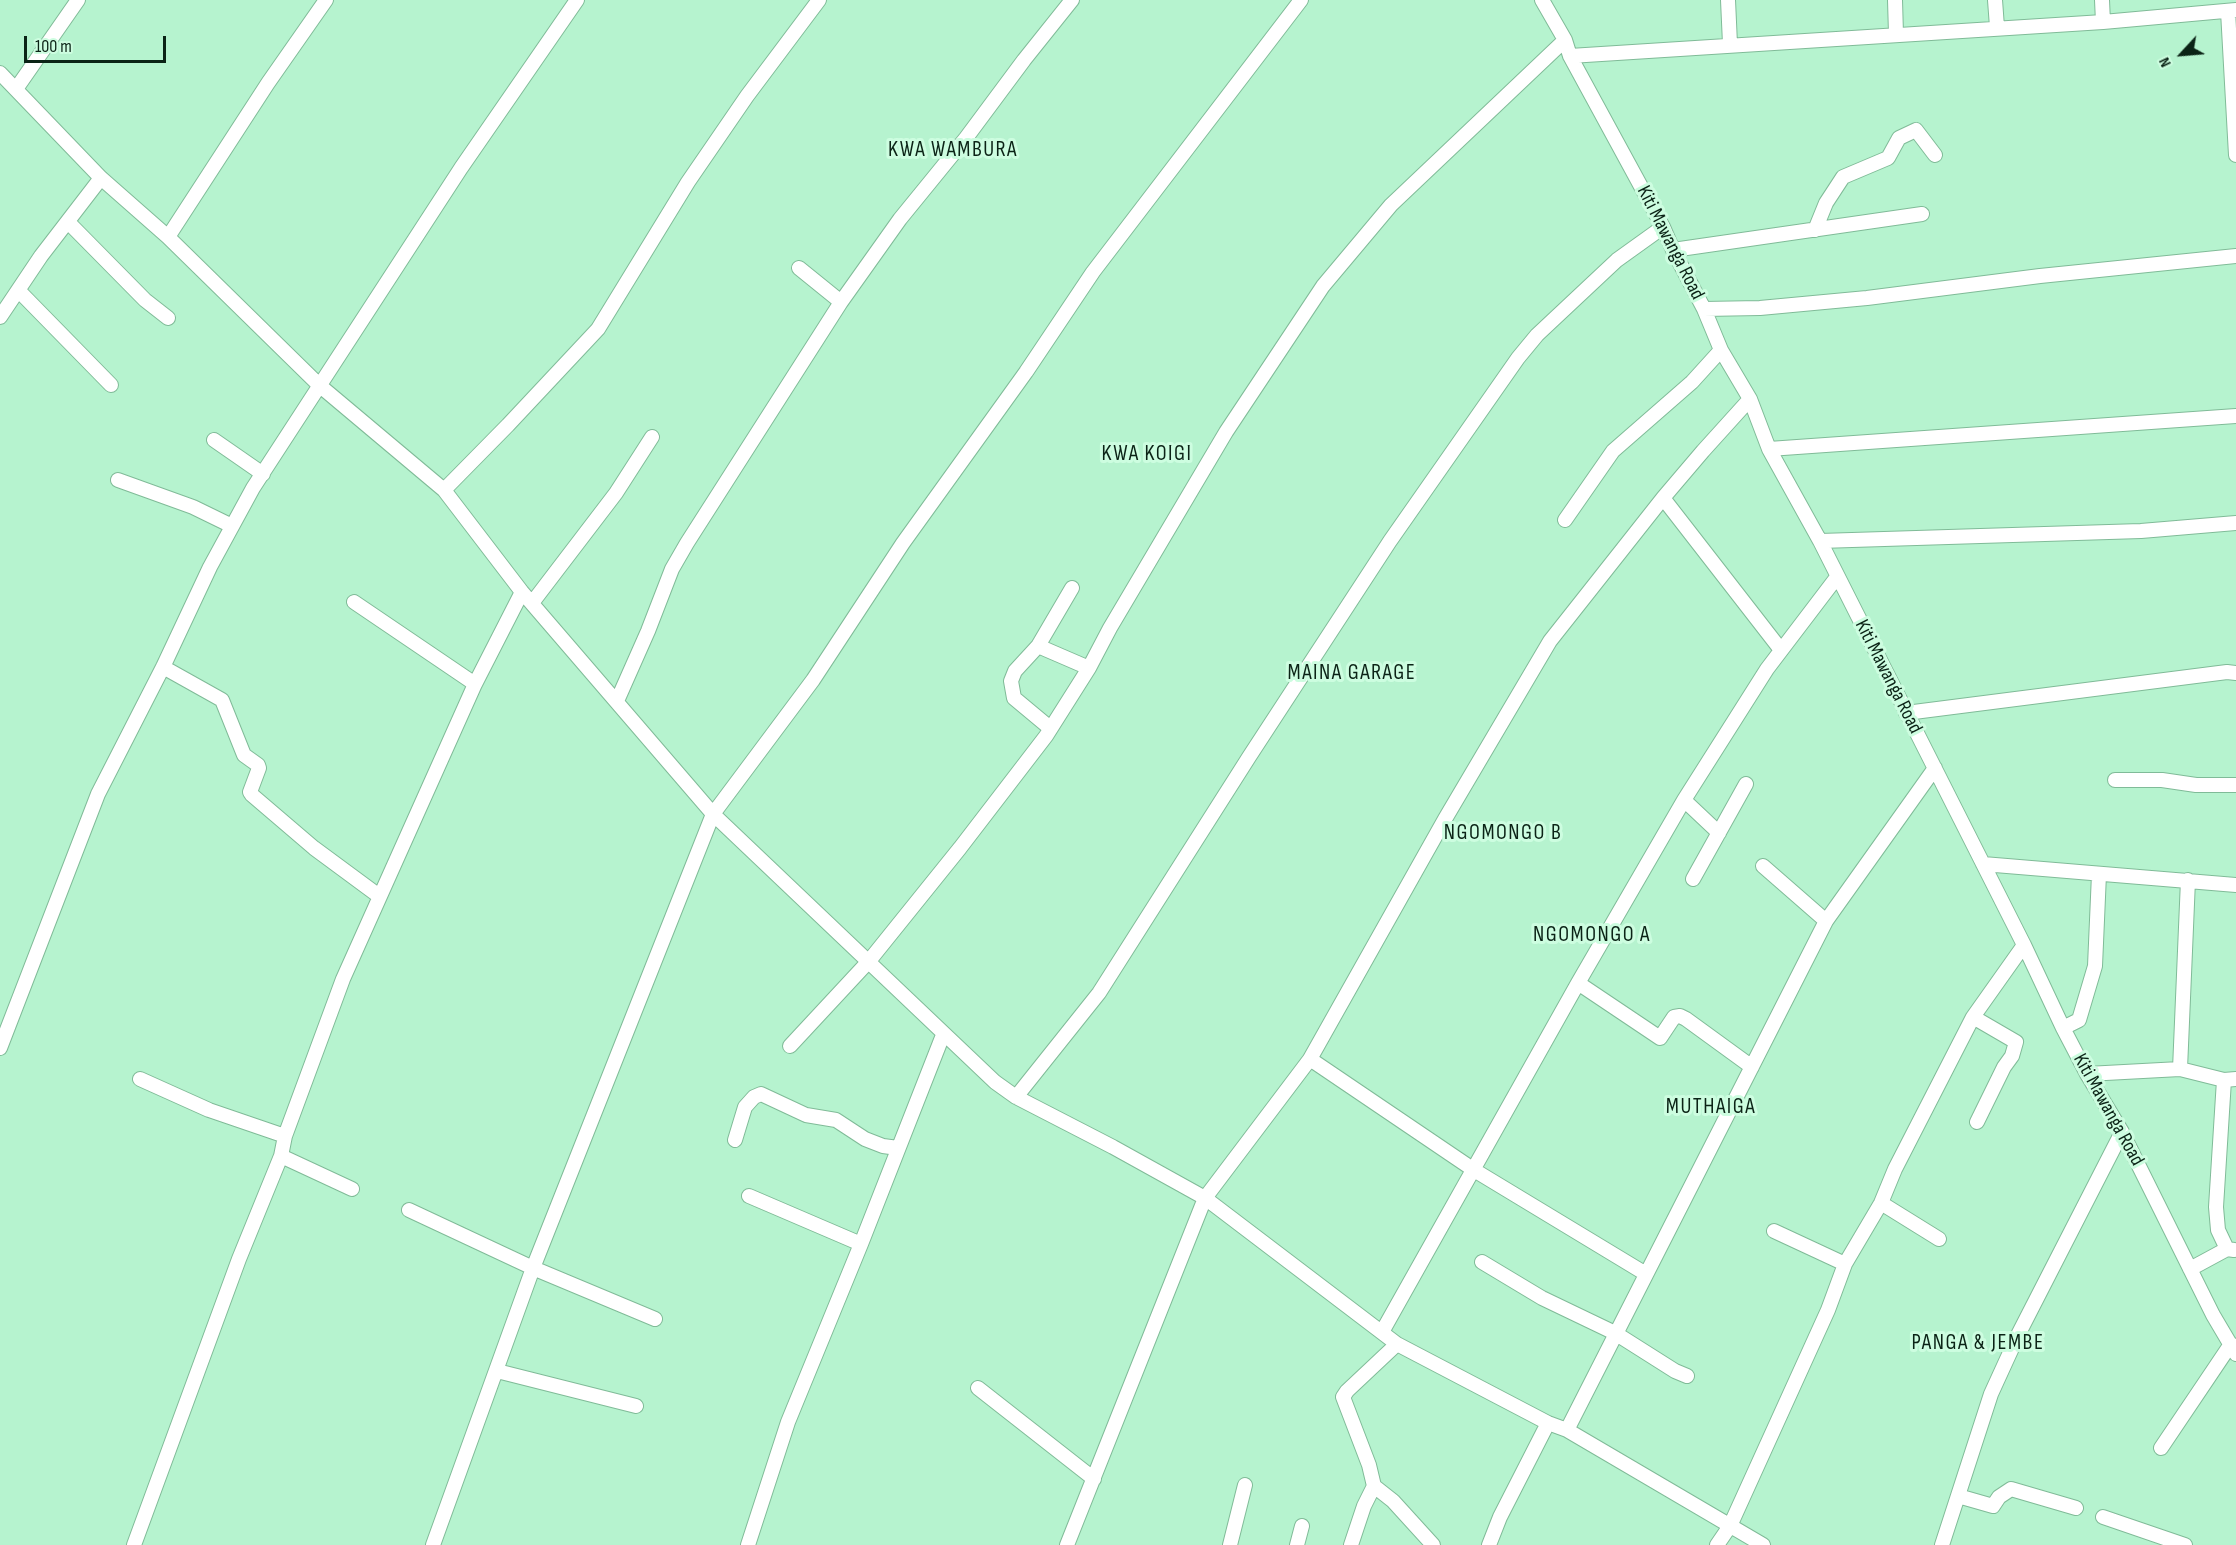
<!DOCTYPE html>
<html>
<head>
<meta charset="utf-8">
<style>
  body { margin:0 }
  #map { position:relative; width:2236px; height:1545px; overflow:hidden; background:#b6f3cf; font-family:"Sofia Sans Condensed",sans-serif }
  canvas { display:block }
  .north { position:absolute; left:2152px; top:24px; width:60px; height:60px; -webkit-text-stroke:4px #cdfde0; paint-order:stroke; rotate:244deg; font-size:16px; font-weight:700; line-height:24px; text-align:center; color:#0b2316 }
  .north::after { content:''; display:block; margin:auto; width:21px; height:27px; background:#0b2316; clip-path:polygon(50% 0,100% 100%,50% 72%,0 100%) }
  .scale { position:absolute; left:24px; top:36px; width:142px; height:27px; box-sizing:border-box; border:3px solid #0b2316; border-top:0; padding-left:8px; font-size:18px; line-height:21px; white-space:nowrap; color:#0b2316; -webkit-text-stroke:4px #cdfde0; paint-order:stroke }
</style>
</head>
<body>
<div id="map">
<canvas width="2236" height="1545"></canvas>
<div class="north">N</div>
<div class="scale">100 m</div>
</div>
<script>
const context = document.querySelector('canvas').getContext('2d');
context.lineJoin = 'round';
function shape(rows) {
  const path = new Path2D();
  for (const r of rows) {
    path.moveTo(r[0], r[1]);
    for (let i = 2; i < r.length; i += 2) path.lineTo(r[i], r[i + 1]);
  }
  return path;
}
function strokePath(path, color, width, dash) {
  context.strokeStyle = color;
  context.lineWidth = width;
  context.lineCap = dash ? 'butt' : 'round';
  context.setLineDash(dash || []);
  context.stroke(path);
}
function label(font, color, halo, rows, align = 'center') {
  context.font = font + ' "Sofia Sans Condensed",sans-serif';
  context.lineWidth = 6;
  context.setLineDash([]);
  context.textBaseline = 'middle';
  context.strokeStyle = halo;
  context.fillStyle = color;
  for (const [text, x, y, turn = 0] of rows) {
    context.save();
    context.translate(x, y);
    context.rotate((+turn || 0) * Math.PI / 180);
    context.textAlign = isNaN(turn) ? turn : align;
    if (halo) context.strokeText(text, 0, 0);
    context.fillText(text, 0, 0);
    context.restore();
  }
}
const minor = shape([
  [1542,0,1565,40,1570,56,1663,227,1673,250,1704,309,1721,350,1750,399,1769,449,1820,541,2024,945,2063,1028,2087,1074,2122,1132,2213,1315,2236,1354],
  [1728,0,1730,44],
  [1895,0,1896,34],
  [1995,0,1997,27],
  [2102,0,2103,22],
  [2228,11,2236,155],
  [1570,56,2103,22,2236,10],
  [0,73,101,178,168,237,319,385,444,490,522,592,713,814,995,1082,1016,1097,1113,1147,1205,1198,1397,1344,1548,1423,1567,1430,1763,1545],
  [16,89,78,0],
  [69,223,145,300,168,318],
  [1815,230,1826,203,1843,177,1888,158,1899,138,1916,130,1935,155],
  [168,237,268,83,326,0],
  [1673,250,1922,214],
  [18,290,111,385],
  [841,302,900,219,966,138,1024,60,1072,0],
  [1704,309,1760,308,1867,298,2040,276,2236,256],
  [0,317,41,256,101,178],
  [214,440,263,474],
  [1769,449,2236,416],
  [118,480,193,507,232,526],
  [444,490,508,425,598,329,688,182,747,96,819,0],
  [1663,498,1781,650],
  [1565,520,1613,451,1692,382,1721,350],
  [1820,541,2141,531,2236,523],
  [354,602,475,684],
  [532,603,616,493,652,437],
  [1038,646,1089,668],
  [163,667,222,700,244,755,258,765,259,768,250,792,252,795,314,848,379,896],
  [617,701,648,631,672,569,687,543,841,302,799,268],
  [1906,713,2227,672,2236,673],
  [1050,728,1014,698,1011,681,1015,671,1038,646,1072,588],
  [2115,780,2162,780,2196,785,2236,785],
  [1684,800,1719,833],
  [1983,864,2236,885],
  [1763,866,1826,921],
  [1693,879,1746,784],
  [1578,983,1660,1038,1674,1017,1680,1016,1686,1019,1752,1067],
  [1973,1017,2016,1042,2012,1056,2004,1067,1977,1122],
  [2063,1028,2079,1020,2095,966,2099,874],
  [790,1046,869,961,960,848,1046,736,1089,668,1110,628,1226,432,1323,286,1391,205,1565,40],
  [0,1048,98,794,163,667,210,567,253,488,461,168,577,0],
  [2180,1069,2224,1080,2236,1079],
  [2087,1074,2180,1069,2188,880],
  [140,1079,209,1110,285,1136],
  [2224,1080,2216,1207,2218,1230,2227,1249],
  [1016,1097,1099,993,1249,757,1390,541,1518,358,1537,335,1617,260,1663,227],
  [735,1140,745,1107,754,1097,761,1094,806,1115,836,1120,865,1139,883,1146,898,1148],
  [281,1156,352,1189],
  [749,1196,861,1244],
  [1881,1203,1939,1239],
  [409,1210,533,1268,655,1319],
  [1774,1231,1845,1264],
  [1482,1262,1542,1298,1615,1333,1675,1371,1687,1376],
  [2190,1269,2227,1249,2234,1250],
  [1646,1274,1474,1170,1310,1059,1445,819,1550,641,1663,498,1703,451,1750,399],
  [1382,1332,1578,983,1684,800,1767,669,1837,577],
  [497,1371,636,1406],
  [978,1388,1094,1479],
  [1567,1430,1826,921,1935,768],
  [2161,1448,2231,1344],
  [1374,1486,1393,1501,1433,1545],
  [1958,1496,1993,1506,1999,1497,2011,1489,2076,1508],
  [2103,1517,2185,1545],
  [134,1545,239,1259,281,1156,285,1136,343,979,475,684,522,592],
  [433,1545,533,1268,713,814,813,680,903,543,1026,372,1093,272,1301,0],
  [748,1545,788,1422,861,1244,943,1035],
  [1067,1545,1205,1198,1310,1059],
  [1230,1545,1245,1485],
  [1297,1545,1302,1526],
  [1351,1545,1364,1506,1374,1486,1369,1465,1343,1397,1347,1391,1397,1344],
  [1489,1545,1500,1517,1548,1423],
  [1717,1545,1730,1526,1828,1310,1845,1264,1881,1203,1895,1169,1973,1017,2024,945],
  [1942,1545,1991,1394,2018,1335,2122,1132]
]);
strokePath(minor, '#80bb98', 16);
strokePath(minor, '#fff', 14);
label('20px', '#0b2316', '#cdfde0', [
  ["Kiti Mawanga Road",1670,243,63],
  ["Kiti Mawanga Road",1888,677,63],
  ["Kiti Mawanga Road",2108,1110,61]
]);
context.letterSpacing = '1.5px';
label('22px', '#0b2316', '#cdfde0', [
  ["KWA WAMBURA",953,150],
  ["KWA KOIGI",1147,454],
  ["MAINA GARAGE",1352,673],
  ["NGOMONGO B",1503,833],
  ["NGOMONGO A",1592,935],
  ["MUTHAIGA",1711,1107],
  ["PANGA & JEMBE",1978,1343]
]);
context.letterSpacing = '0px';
</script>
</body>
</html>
